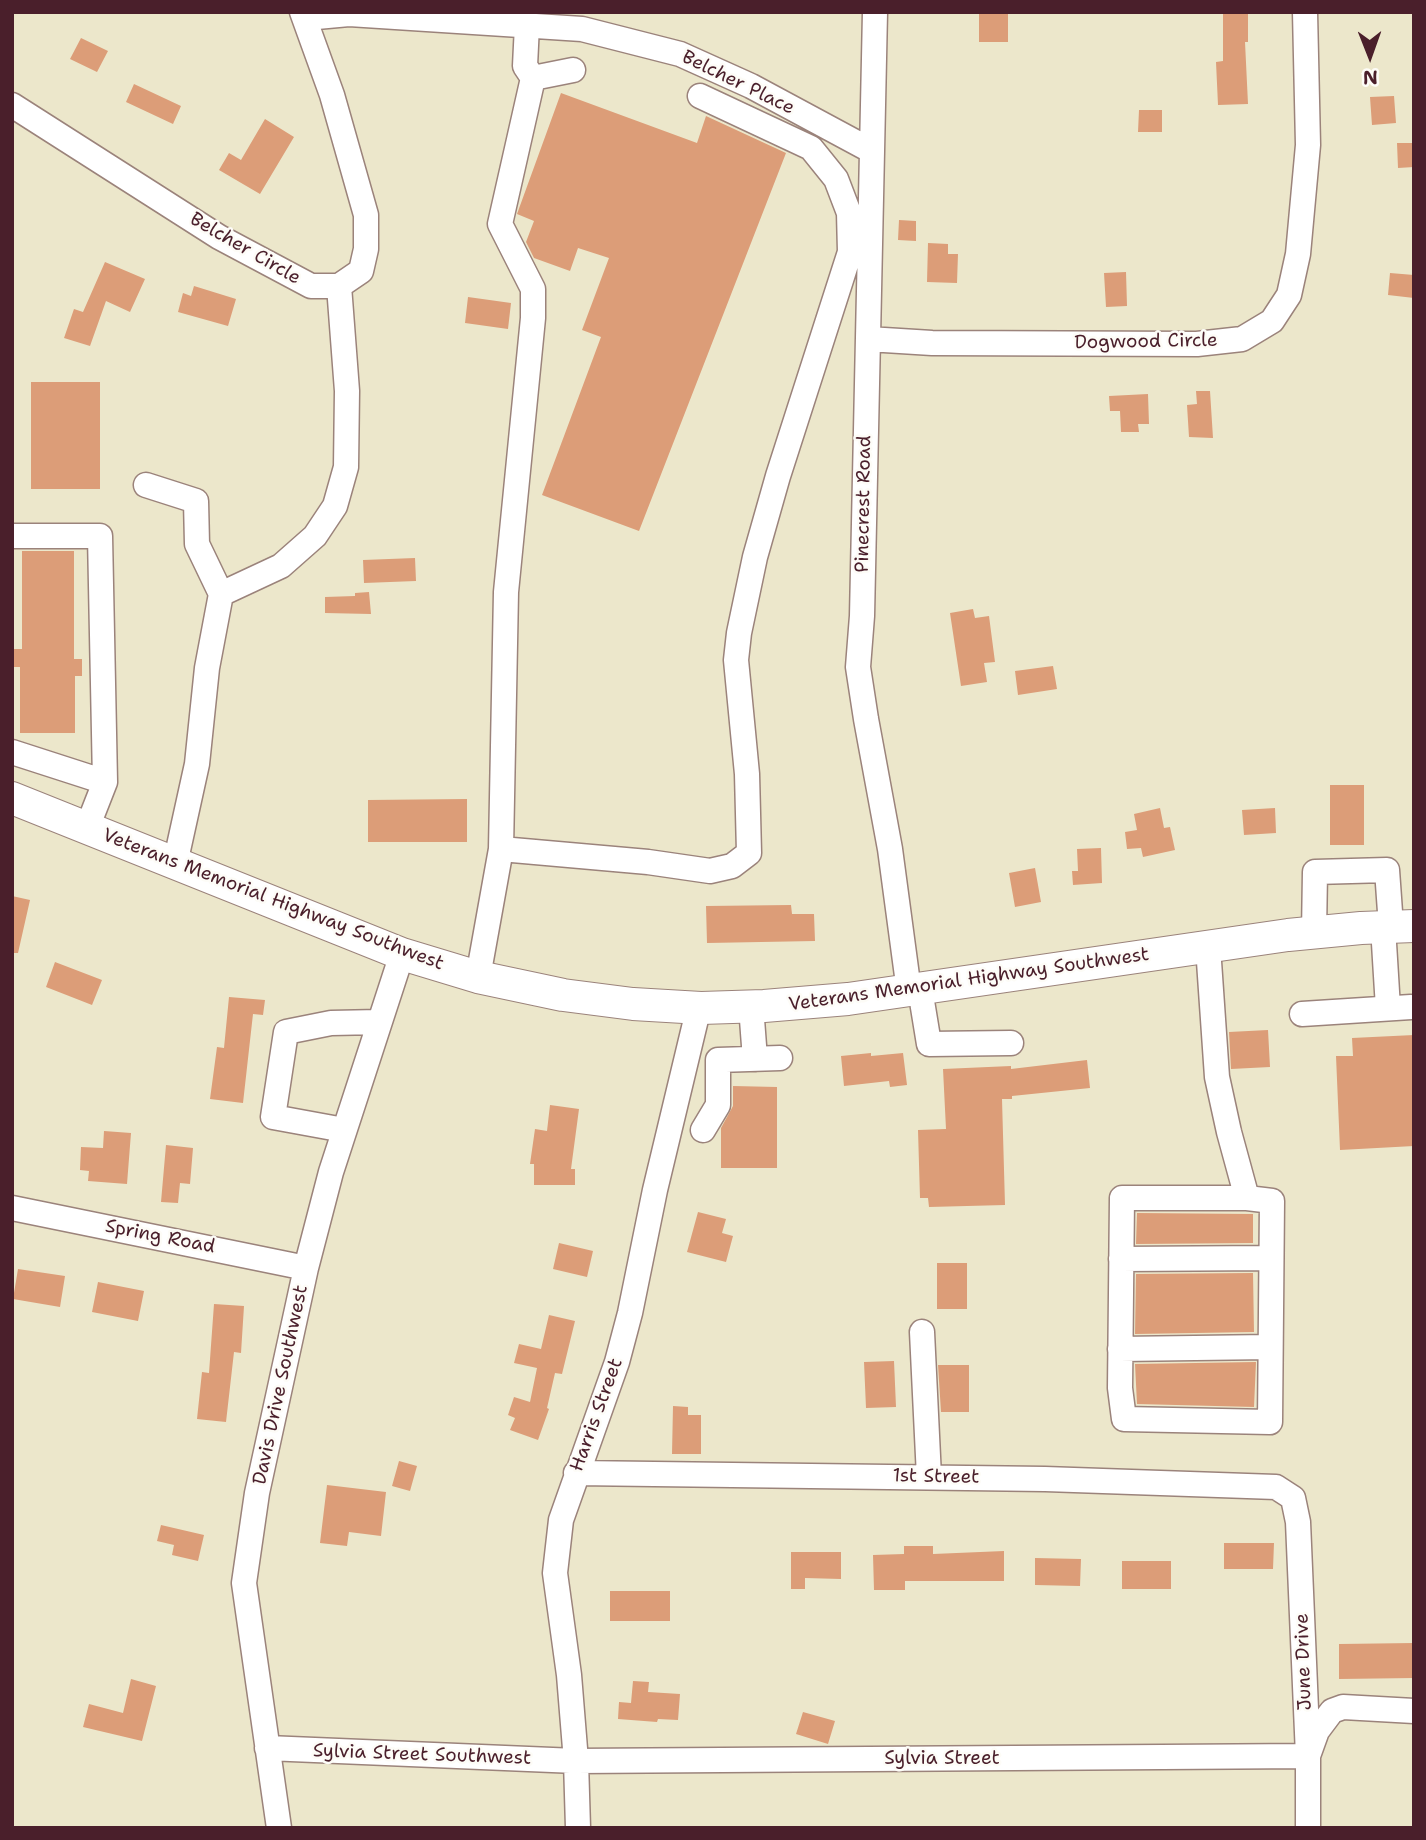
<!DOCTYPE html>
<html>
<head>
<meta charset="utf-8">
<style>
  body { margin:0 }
  #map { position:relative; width:1426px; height:1840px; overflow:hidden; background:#ece7cb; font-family:"Shantell Sans",sans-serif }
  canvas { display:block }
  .frame { position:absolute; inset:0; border:14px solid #4a1f2b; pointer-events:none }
  .north { position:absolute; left:1335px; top:21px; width:70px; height:70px; -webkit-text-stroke:5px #fdfcf7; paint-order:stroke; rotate:179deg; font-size:19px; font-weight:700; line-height:28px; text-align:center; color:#4a1f2b }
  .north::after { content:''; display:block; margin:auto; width:24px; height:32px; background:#4a1f2b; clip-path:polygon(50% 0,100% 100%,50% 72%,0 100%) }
</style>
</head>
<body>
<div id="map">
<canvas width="1426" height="1840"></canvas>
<div class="frame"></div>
<div class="north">N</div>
</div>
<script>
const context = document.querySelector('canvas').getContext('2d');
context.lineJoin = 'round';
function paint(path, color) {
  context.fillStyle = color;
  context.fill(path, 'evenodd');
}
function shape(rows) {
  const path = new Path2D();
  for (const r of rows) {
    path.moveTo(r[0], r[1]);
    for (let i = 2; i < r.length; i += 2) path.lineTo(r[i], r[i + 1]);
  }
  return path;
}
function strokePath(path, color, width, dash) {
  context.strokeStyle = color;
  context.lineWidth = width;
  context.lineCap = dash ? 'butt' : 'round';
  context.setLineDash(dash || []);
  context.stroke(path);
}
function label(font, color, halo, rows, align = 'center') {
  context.font = font + ' "Shantell Sans",sans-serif';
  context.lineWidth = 5;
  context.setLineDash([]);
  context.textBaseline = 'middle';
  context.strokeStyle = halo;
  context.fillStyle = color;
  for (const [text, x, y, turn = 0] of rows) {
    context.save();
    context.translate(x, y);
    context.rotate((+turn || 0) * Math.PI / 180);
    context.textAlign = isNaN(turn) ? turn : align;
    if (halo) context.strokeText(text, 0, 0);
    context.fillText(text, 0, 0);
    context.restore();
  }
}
paint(shape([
  [979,12,1008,12,1008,42,979,42],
  [1223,12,1248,12,1248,42,1245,42,1248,104,1218,105,1216,62,1223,61],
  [81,38,108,51,97,72,70,59],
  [134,84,181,106,173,124,126,102],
  [561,93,697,143,706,116,786,153,639,531,542,495,601,337,582,330,609,258,578,248,570,271,534,258,526,242,534,221,517,214],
  [1394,96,1396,123,1372,125,1370,97],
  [1139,110,1162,110,1162,132,1138,132],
  [265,119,294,137,260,194,219,170,229,153,241,160],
  [1397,143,1414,143,1414,167,1398,168],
  [899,220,916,221,916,241,898,240],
  [928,243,948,244,948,254,958,254,957,283,927,282],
  [105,262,145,279,130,312,106,301,90,346,64,338,74,309,83,312],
  [1126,272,1127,306,1106,307,1104,273],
  [1390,273,1414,275,1414,298,1388,295],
  [194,286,236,299,228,326,178,312,183,293,191,296],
  [468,297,511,303,508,329,465,323],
  [31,382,100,382,100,489,31,489],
  [1196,391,1210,391,1213,438,1189,437,1187,405,1197,404],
  [1148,394,1149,424,1138,424,1139,432,1121,432,1120,411,1110,411,1109,396],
  [22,551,74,551,74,659,82,659,82,676,75,676,75,733,20,733,20,667,12,667,12,649,22,649],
  [415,558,416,581,364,583,363,560],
  [369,592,371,614,325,613,325,597,355,596,355,593],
  [973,609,975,618,989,616,995,662,984,663,987,682,961,686,950,613],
  [1053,666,1057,689,1018,695,1015,671],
  [1330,785,1364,785,1364,845,1330,845],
  [467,799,467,842,368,842,368,800],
  [1160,808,1164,828,1170,827,1175,850,1143,857,1141,848,1127,849,1125,832,1137,830,1134,814],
  [1275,808,1276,833,1244,835,1242,810],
  [1101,848,1102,883,1073,885,1072,871,1078,871,1077,849],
  [1035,868,1041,902,1015,907,1009,873],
  [12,896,30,900,18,953,12,953],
  [791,905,792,914,814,914,815,941,707,943,706,906],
  [55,962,102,980,92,1005,46,987],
  [229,997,265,1000,263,1015,253,1014,243,1103,210,1099,217,1047,224,1048],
  [1268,1030,1270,1067,1231,1069,1229,1032],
  [1414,1035,1414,1146,1340,1150,1336,1056,1353,1056,1352,1038],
  [871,1053,871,1056,903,1053,907,1085,890,1087,889,1081,844,1086,841,1056],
  [1087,1060,1090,1088,1012,1096,1012,1099,1002,1099,1005,1205,929,1207,928,1198,920,1198,918,1130,946,1129,943,1069,1011,1066,1011,1069],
  [733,1086,777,1087,777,1168,721,1168,721,1128,733,1106],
  [550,1105,579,1109,571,1169,575,1169,575,1185,534,1185,534,1164,530,1164,535,1129,547,1131],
  [104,1131,131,1133,127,1184,88,1181,89,1171,80,1170,81,1147,103,1148],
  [166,1145,193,1148,190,1184,180,1183,178,1203,161,1202],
  [698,1212,726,1219,722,1233,733,1236,726,1262,687,1252],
  [1137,1213,1253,1214,1253,1243,1136,1244],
  [559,1243,593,1251,587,1277,553,1269],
  [937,1263,967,1263,967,1309,937,1309],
  [18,1269,65,1276,60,1307,13,1299],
  [1253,1273,1254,1332,1135,1334,1136,1274],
  [98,1282,144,1291,138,1321,92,1312],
  [214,1304,244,1306,241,1353,234,1352,226,1422,197,1419,202,1372,209,1373],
  [549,1315,575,1321,562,1374,555,1373,547,1408,549,1409,538,1440,510,1430,515,1418,508,1415,514,1397,530,1402,537,1368,514,1363,519,1344,541,1349],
  [894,1361,896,1407,866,1408,864,1362],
  [1256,1362,1254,1407,1137,1404,1135,1364],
  [938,1365,969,1365,969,1412,941,1412],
  [673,1406,688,1407,688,1415,701,1415,701,1454,672,1454],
  [399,1461,417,1466,410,1491,392,1486],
  [327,1485,386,1492,381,1536,349,1532,347,1546,320,1543],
  [161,1525,204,1535,198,1561,172,1555,174,1545,157,1541],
  [1224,1543,1274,1543,1273,1569,1224,1569],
  [904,1546,933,1546,933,1554,1004,1551,1004,1581,905,1581,905,1590,874,1590,873,1555,904,1554],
  [791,1552,841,1552,841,1579,805,1578,805,1589,791,1589],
  [1035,1558,1081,1559,1080,1586,1035,1585],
  [1122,1561,1171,1561,1171,1589,1122,1589],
  [610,1591,670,1591,670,1621,610,1621],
  [1414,1643,1414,1678,1339,1679,1339,1644],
  [131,1679,156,1686,142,1741,83,1727,89,1704,123,1713],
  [633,1681,649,1682,648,1692,680,1694,678,1720,658,1719,657,1722,618,1719,619,1702,631,1703],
  [803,1712,835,1721,828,1744,796,1734]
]), '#dc9d78');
const minor = shape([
  [875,12,862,616,858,667,866,719,890,849,909,991],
  [306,18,349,14,582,29,680,54,751,86,870,150],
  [527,25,525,66,533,78,573,70],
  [12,105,219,237,311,286,339,286,361,271,366,249,366,215,332,95,302,12],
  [868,339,932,343,1197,344,1242,339,1272,321,1289,295,1298,254,1308,145,1305,12],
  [146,485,196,501,197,544,221,594,207,668,197,764,175,864],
  [12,536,100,536,105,782,87,828],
  [221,594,281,566,315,536,335,506,346,467,347,391,339,286],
  [12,752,105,782],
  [501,849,506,592,533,318,533,289,500,224,533,78],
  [1383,927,1388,1008],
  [1314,933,1315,872,1387,870,1391,926],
  [1208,947,1217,1077,1229,1132,1247,1198,1272,1201,1270,1422,1124,1419,1120,1388,1122,1198,1247,1198],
  [478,977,501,849,648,862,710,871,732,866,749,853,747,774,736,660,739,633,755,557,778,476,850,252,849,213,836,179,811,148,700,96],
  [920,989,929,1044,1011,1043],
  [751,1006,755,1059],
  [1302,1014,1411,1007],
  [344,1130,273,1117,286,1032,331,1023,379,1022],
  [703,1130,718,1105,718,1060,780,1058],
  [12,1208,306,1268],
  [1121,1259,1271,1258],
  [922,1332,929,1477],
  [1120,1349,1270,1347],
  [576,1473,1045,1479,1276,1487,1293,1498,1298,1522,1308,1756,1308,1828],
  [267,1748,576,1761,1308,1756,1317,1731,1332,1711,1343,1707,1414,1711],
  [279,1828,244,1583,257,1493,306,1268,331,1172,402,954],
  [578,1828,576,1761,569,1675,555,1573,561,1520,617,1362,630,1313,655,1190,697,1015,701,1008]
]);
const major = shape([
  [12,798,402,954,478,977,563,995,633,1004,701,1008,764,1006,848,999,1288,935,1361,928,1414,926]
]);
strokePath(minor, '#9b837b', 27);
strokePath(major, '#9b837b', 34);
strokePath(minor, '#fff', 24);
strokePath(major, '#fff', 32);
label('19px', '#4a1f2b', '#fdfcf7', [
  ["Belcher Place",738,83,26],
  ["Belcher Circle",245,249,30],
  ["Dogwood Circle",1146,342,-1],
  ["Pinecrest Road",864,504,-89],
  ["Veterans Memorial Highway Southwest",273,900,21],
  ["Veterans Memorial Highway Southwest",969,980,-8],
  ["Spring Road",160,1237,11],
  ["Davis Drive Southwest",281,1385,-78],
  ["Harris Street",597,1415,-70],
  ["1st Street",936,1477,1],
  ["June Drive",1304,1662,-92],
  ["Sylvia Street Southwest",422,1755,2],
  ["Sylvia Street",942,1759]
]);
</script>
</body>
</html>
